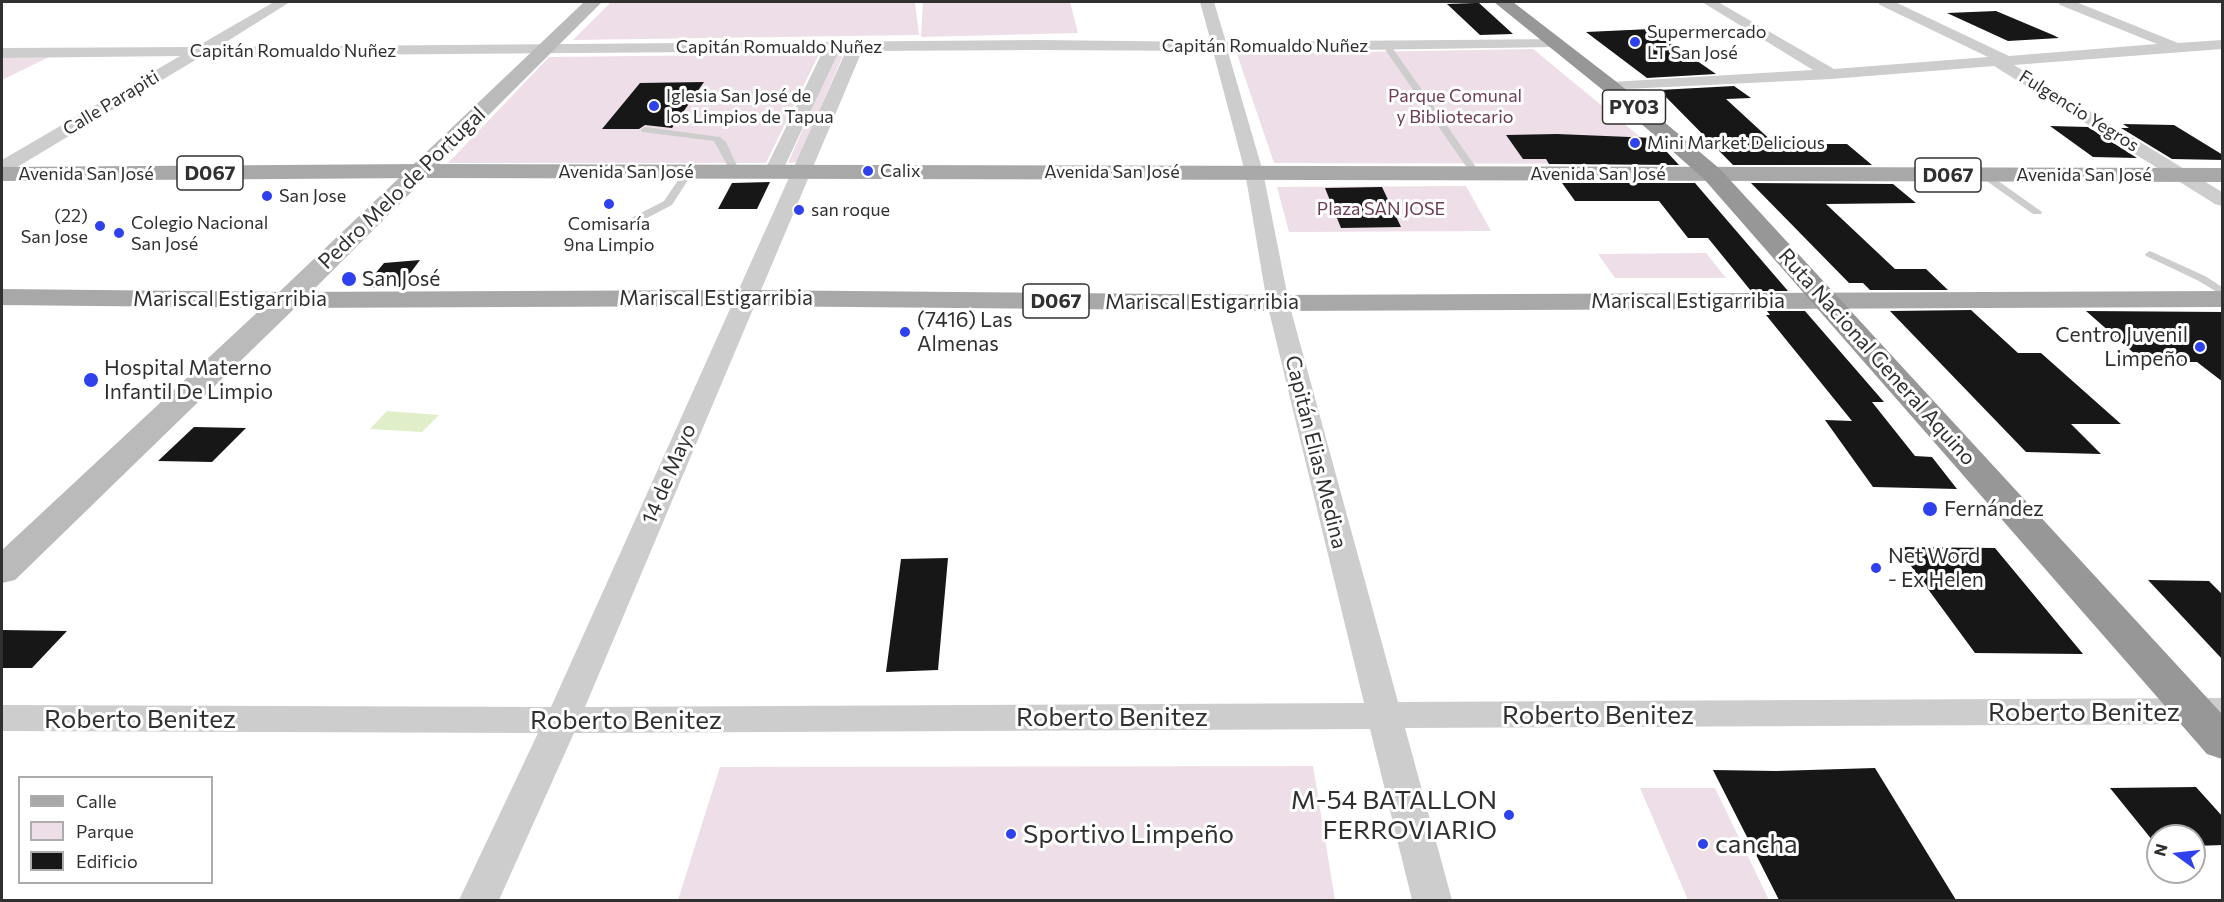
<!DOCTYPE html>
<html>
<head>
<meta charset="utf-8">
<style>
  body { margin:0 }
  #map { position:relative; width:2224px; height:902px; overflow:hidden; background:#fff; font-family:Commissioner,sans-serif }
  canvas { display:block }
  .frame { position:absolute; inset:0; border:3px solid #303030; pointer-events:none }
  .legend { position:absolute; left:18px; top:776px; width:195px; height:108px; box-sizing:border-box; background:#fff; border:2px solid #acacac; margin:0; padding:8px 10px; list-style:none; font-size:18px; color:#303030 }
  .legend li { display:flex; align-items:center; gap:12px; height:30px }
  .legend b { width:30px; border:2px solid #acacac }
  .north { position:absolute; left:2146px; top:824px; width:60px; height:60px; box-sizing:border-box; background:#fff; border:2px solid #acacac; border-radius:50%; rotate:285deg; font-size:16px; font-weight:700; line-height:24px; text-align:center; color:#303030 }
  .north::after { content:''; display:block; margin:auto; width:21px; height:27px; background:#2e41ec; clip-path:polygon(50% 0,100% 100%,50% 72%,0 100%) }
</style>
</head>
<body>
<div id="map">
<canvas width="2224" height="902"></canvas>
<div class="frame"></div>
<ul class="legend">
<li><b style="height:8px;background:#a8a8a8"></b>Calle</li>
<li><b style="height:16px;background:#eedee7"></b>Parque</li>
<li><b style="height:16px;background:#171717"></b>Edificio</li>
</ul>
<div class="north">N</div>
</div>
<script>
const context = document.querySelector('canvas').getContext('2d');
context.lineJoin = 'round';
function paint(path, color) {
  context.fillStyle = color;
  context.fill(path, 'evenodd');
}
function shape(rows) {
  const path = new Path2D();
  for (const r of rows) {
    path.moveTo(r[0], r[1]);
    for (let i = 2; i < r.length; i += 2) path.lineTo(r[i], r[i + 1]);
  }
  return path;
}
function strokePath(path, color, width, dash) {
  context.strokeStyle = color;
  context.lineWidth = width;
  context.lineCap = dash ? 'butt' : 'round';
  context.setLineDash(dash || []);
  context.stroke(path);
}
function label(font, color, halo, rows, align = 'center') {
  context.font = font + ' Commissioner,sans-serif';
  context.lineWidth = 6;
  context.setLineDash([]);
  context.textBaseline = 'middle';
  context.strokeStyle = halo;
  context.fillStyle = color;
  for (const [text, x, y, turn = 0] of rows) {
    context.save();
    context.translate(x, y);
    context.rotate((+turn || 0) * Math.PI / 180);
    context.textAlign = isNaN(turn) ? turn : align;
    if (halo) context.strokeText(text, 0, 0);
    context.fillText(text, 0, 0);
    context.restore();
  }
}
paint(shape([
  [611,2,915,2,919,35,573,40],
  [923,2,1070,2,1078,33,921,37],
  [1533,49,1673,164,1274,163,1237,54],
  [844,53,797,162,788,163,836,54],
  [819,54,766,163,448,163,549,57],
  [49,57,2,80,2,58],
  [1466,186,1491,231,1289,232,1277,187],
  [1706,253,1726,278,1615,278,1598,254],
  [1313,766,1335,900,678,900,720,767],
  [1640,788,1715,788,1769,900,1688,900]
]), '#eedee7');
paint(shape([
  [387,411,439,415,422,432,370,429]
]), '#e1eeca');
paint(shape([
  [1475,3,1479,3,1513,34,1480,35,1447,4],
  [1996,11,2053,35,2059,38,2008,41,1947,13],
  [1651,29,1716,74,1647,78,1586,32],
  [704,82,672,128,645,125,639,129,602,129,640,83],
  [1734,86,1751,98,1726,99,1775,144,1847,144,1872,165,1733,165,1659,90],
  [2123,124,2174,125,2223,155,2223,160,2172,159,2121,128,2129,128],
  [2050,126,2088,127,2137,158,2093,157],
  [1557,134,1654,138,1679,165,1549,164,1546,159,1523,159,1506,135],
  [770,182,757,209,718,209,732,183],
  [1562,183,1695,183,1788,291,1751,291,1708,238,1688,238,1659,201,1575,201],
  [1751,183,1893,184,1916,203,1826,204,1895,269,1926,269,1948,290,1870,290,1863,283,1849,283],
  [1382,187,1401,227,1341,228,1325,188],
  [420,260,400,287,363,288,384,263],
  [1971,310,2018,353,2041,353,2121,424,2071,424,2101,454,2026,452,1890,311],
  [1767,311,1805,311,1884,402,1872,402,1915,456,1932,457,1957,489,1873,487,1825,420,1852,421,1766,315,1770,315],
  [2086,311,2223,312,2223,382,2197,362,2144,362],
  [194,427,246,428,212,462,158,461],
  [1897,547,1995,548,2083,654,1975,653],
  [948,558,938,670,886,672,901,559],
  [2148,580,2209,581,2223,595,2223,660],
  [2,630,67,631,32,668,2,668],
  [1875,768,1956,900,1779,900,1713,770,1776,771],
  [2196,787,2223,817,2223,845,2194,846,2194,836,2158,836,2157,846,2110,788]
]), '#171717');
paint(shape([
  [1383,43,1389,43,1480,173,1478,175,1472,175,1382,45,1383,43],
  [645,127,720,137,726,142,740,172,732,174,714,141,642,132,641,130,645,127],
  [685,170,693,172,672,205,620,232,612,232,612,228,664,201,685,170],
  [1981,173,1987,173,2042,212,2041,214,2033,214,1981,177,1981,173],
  [2150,251,2205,276,2222,287,2222,295,2197,280,2146,256,2145,254,2150,251]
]), '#cdcdcd');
paint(shape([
  [274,2,290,2,218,47,1038,40,1211,42,1200,2,1214,2,1226,42,1561,39,1564,42,1556,47,1228,52,1263,172,1289,303,1398,702,2222,698,2222,724,1405,728,1452,900,1412,900,1370,729,574,733,499,900,459,900,538,733,2,731,2,705,551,707,846,51,839,51,782,172,780,176,773,178,766,176,764,172,823,51,202,56,9,172,2,174,2,160,180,56,2,58,2,48,196,47,274,2],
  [1038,50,1213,51,1245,172,1267,303,1364,703,585,707,862,51,1038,50],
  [1702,2,1718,2,1834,69,1988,57,1880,5,1878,2,1895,2,2009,56,2157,44,2060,5,2058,2,2076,2,2178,43,2222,40,2222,49,2014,65,2222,192,2222,206,2215,204,1994,66,1831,79,1605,90,1603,87,1605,84,1611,82,1813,70,1702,2]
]), '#cdcdcd');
paint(shape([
  [584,2,602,2,297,306,15,580,2,583,2,550,277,294,584,2]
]), '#bababa');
paint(shape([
  [419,164,2222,168,2222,182,419,178,2,181,2,167,419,164],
  [2,289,287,292,745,290,1278,295,2222,291,2222,307,1278,311,745,306,287,308,2,305,2,289]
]), '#a8a8a8');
paint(shape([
  [1494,2,1513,2,1618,83,1720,169,2222,714,2222,759,2207,754,1704,179,1604,91,1494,2]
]), '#979797');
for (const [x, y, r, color] of [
  [1635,42,6,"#2e41ec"],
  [654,106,6,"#2e41ec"],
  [1635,143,6,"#2e41ec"],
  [868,171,6,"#2e41ec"],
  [267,196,6,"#2e41ec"],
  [609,204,6,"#2e41ec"],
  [799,210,6,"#2e41ec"],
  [100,226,6,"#2e41ec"],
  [119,233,6,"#2e41ec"],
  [349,279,8,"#2e41ec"],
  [905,332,6,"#2e41ec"],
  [2200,347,6,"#2e41ec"],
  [91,380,8,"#2e41ec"],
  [1930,509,8,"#2e41ec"],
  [1876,568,6,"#2e41ec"],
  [1509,815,6,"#2e41ec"],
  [1011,834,6,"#2e41ec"],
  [1703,844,6,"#2e41ec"]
]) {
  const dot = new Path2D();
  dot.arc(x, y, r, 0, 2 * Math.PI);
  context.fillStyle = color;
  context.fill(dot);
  strokePath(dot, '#fff', 2);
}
label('18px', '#303030', '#fff', [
  ["Supermercado",1647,32],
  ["LT San José",1647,53],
  ["Iglesia San José de",666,96],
  ["los Limpios de Tapua",666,117],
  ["Mini Market Delicious",1647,143],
  ["Calix",880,171],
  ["San Jose",279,196],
  ["san roque",811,210],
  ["(22)",88,216,"right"],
  ["San Jose",88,237,"right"],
  ["Colegio Nacional",131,223],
  ["San José",131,244],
  ["Comisaría",609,224,"center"],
  ["9na Limpio",609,245,"center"]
], 'left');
label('18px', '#303030', '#fff', [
  ["Capitán Romualdo Nuñez",1265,46],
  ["Capitán Romualdo Nuñez",779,47],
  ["Capitán Romualdo Nuñez",293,51],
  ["Calle Parapiti",111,103,-31],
  ["Fulgencio Yegros",2079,111,32],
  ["Avenida San José",626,172],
  ["Avenida San José",1112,172],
  ["Avenida San José",86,174],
  ["Avenida San José",1598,174],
  ["Avenida San José",2084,175]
]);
label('18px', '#6e3b55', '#fff', [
  ["Parque Comunal",1455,96],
  ["y Bibliotecario",1455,117],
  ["Plaza SAN JOSE",1381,209]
]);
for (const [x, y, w] of [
  [1634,107,63],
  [210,173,66],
  [1948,175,66],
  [1056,301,66]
]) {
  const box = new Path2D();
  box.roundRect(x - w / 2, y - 17, w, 34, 4.5);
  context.fillStyle = '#fff';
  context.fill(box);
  strokePath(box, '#303030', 1.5);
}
label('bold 20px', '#303030', null, [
  ["PY03",1634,107],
  ["D067",210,173],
  ["D067",1948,175],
  ["D067",1056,301]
]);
label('21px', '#303030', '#fff', [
  ["Pedro Melo de Portugal",402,188,-44],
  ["Mariscal Estigarribia",716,298],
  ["Mariscal Estigarribia",230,299],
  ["Mariscal Estigarribia",1688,301],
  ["Mariscal Estigarribia",1202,302],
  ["Ruta Nacional General Aquino",1877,357,48],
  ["Capitán Elias Medina",1316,452,76],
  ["14 de Mayo",669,474,-67]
]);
label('21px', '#303030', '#fff', [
  ["San José",362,279],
  ["(7416) Las",917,320],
  ["Almenas",917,344],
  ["Centro Juvenil",2188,335,"right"],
  ["Limpeño",2188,359,"right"],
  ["Hospital Materno",104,368],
  ["Infantil De Limpio",104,392],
  ["Fernández",1944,509],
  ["Net Word",1888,556],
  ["- Ex Helen",1888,580]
], 'left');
label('26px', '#303030', '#fff', [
  ["Roberto Benitez",2084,712],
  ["Roberto Benitez",1598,715],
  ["Roberto Benitez",1112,717],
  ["Roberto Benitez",140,719],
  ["Roberto Benitez",626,720]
]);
label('26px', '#303030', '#fff', [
  ["M-54 BATALLON",1497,800,"right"],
  ["FERROVIARIO",1497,830,"right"],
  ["Sportivo Limpeño",1023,834],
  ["cancha",1715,844]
], 'left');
</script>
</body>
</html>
